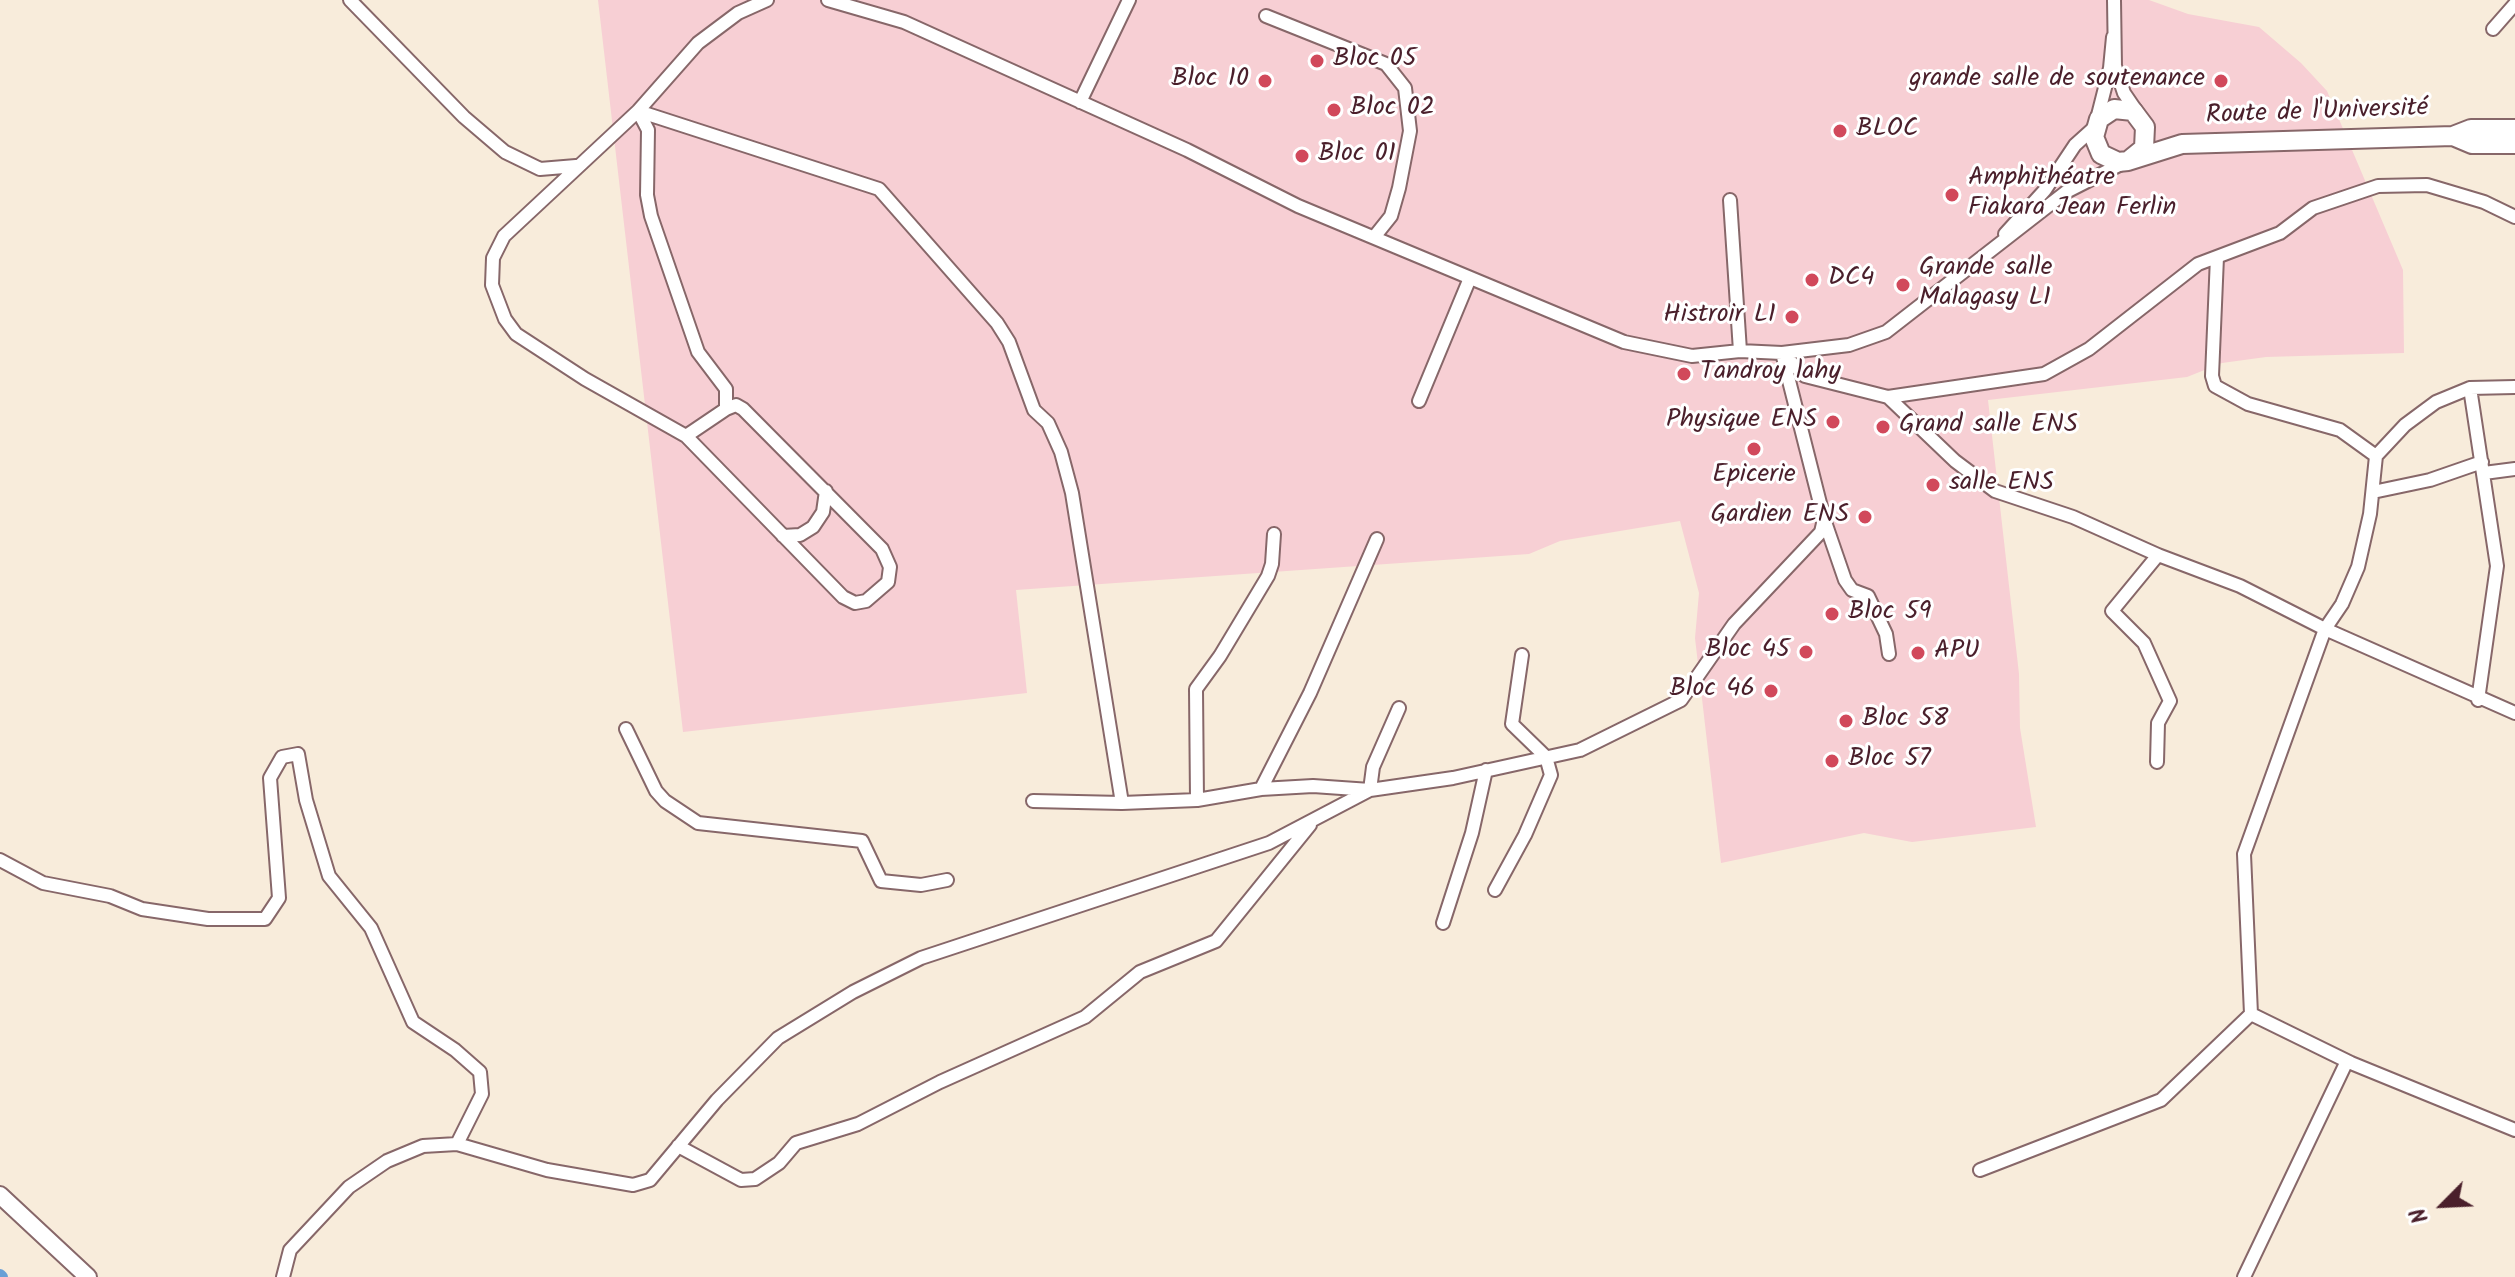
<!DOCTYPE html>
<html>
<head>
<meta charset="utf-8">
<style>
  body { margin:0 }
  #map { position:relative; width:2515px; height:1277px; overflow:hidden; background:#f8ecdb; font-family:Kalam,sans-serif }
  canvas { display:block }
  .north { position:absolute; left:2403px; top:1165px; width:80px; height:80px; -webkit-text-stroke:6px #fff; paint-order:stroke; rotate:246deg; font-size:22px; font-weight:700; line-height:32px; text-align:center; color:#4a1f2b }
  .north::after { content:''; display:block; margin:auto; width:28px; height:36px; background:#4a1f2b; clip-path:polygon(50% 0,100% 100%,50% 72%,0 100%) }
</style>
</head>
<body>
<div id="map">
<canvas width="2515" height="1277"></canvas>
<div class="north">N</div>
</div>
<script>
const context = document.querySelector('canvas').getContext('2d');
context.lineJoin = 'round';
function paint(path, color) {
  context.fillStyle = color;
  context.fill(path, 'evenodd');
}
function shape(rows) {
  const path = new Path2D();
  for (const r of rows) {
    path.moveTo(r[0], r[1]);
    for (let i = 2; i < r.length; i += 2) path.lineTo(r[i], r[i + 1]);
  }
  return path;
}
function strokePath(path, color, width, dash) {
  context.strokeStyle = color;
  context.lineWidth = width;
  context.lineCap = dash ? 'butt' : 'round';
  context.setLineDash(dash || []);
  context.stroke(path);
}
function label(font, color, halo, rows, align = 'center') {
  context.font = font + ' Kalam,sans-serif';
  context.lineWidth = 6;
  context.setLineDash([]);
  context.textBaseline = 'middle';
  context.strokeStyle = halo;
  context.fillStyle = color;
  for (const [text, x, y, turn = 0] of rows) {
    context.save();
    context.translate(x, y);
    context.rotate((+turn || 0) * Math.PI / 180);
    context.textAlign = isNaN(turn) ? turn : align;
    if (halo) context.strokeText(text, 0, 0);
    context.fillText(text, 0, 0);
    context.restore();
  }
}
paint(shape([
  [598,0,2149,0,2188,14,2259,27,2301,63,2327,91,2403,270,2404,353,2266,357,2222,363,2187,377,1988,400,2019,674,2020,728,2036,827,1912,842,1864,833,1721,863,1695,638,1699,593,1680,521,1560,541,1529,554,1016,590,1027,693,683,732]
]), '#f7cfd4');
strokePath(shape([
  [0,1275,2,1277]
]), '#699fd6', 12);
const minor = shape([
  [350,0,464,117,505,152,540,169,576,166],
  [828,0,904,22,1187,150,1298,206,1624,342,1692,356,1740,351,1782,353,1849,345,1886,332,2066,192,2125,162],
  [2114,0,2115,66,2124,93,2139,115],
  [1266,16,1386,64,1405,88,1410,131,1399,188,1391,216,1375,236],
  [2493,29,2515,4],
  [1080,102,1129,0],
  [638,111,879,189,997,323,1009,342,1034,410,1048,423,1061,452,1072,493,1122,803,1033,801],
  [638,111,648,130,647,195,651,216,698,352,726,389,726,409],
  [1730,200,1740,351],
  [2005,234,2045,190,2075,145,2095,127,2110,68,2113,37],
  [2217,257,2212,376,2215,386,2248,404,2340,430,2376,456,2405,425,2436,402,2470,388,2515,387],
  [1782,353,1805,376,1888,397,1955,461,1995,491,2073,517,2158,555,2240,586,2325,629,2515,713],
  [2470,388,2497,566,2478,700],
  [1888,397,2044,374,2089,349,2198,264,2280,233,2313,208,2378,186,2427,185,2484,202,2515,217],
  [1419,401,1470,278],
  [686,436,726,409,736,405,743,409,882,549,890,567,888,582,866,601,855,603,843,597,686,436,585,379,516,334,505,319,492,285,493,258,504,236,638,111,698,43,738,13,767,0],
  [2484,473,2515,469],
  [2373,492,2430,480,2482,462],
  [1824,519,1845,580,1852,590,1868,596,1886,634,1889,654],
  [783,536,800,535,813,527,823,512,826,491],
  [626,729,656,791,665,801,698,823,862,841,881,881,921,885,947,880],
  [2157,762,2158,723,2170,701,2144,643,2112,611,2158,555],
  [1261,789,1310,693,1377,539],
  [1370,790,1373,767,1399,708],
  [1197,800,1196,689,1220,656,1268,576,1272,564,1274,534],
  [1122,803,1197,800,1261,789,1313,786,1370,790,1453,778,1580,750,1681,700,1734,624,1821,532,1824,519,1782,353],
  [0,860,43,883,110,896,142,909,208,919,265,919,279,898,270,778,282,757,298,754,306,800,329,876,371,928,413,1022,455,1050,480,1072,482,1094,457,1144],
  [1495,890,1525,835,1551,775,1546,757,1512,724,1522,655],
  [1443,923,1472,833,1486,770],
  [2251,1014,2244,854,2325,629,2342,604,2358,567,2370,514,2376,456],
  [678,1146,741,1180,755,1179,779,1163,796,1143,858,1124,940,1082,1085,1017,1140,972,1216,941,1310,825],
  [1980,1170,2161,1100,2251,1014,2351,1063,2515,1130],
  [283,1277,290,1250,349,1187,387,1161,423,1146,457,1144,547,1170,633,1185,650,1180,717,1100,778,1038,853,992,921,958,1269,843,1370,790],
  [2244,1277,2347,1061]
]);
const tertiary = shape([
  [0,1195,88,1277]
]);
const secondary = shape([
  [2453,136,2472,144,2515,144],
  [2128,161,2144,148,2145,127,2133,111,2114,109,2099,119,2094,137,2101,154,2118,162,2128,161,2182,144,2453,136,2471,129,2515,129]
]);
strokePath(minor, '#876769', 16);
strokePath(tertiary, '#876769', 20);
strokePath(secondary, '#876769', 22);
strokePath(minor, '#fff', 12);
strokePath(tertiary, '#fff', 16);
strokePath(secondary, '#fff', 18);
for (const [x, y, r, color] of [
  [1317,61,8,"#d1495b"],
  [1265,81,8,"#d1495b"],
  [2221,81,8,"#d1495b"],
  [1334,110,8,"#d1495b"],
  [1840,131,8,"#d1495b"],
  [1302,156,8,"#d1495b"],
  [1952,195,8,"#d1495b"],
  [1812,280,8,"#d1495b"],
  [1903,285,8,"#d1495b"],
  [1792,317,8,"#d1495b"],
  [1684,374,8,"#d1495b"],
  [1833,422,8,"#d1495b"],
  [1883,427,8,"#d1495b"],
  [1754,449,8,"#d1495b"],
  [1933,485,8,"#d1495b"],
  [1865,517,8,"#d1495b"],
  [1832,614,8,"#d1495b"],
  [1806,652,8,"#d1495b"],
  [1918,653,8,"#d1495b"],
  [1771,691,8,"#d1495b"],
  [1846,721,8,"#d1495b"],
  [1832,761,8,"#d1495b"]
]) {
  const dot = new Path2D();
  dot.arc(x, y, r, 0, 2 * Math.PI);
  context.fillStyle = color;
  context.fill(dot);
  strokePath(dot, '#fff', 3);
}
label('26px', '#4a1f2b', '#fff', [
  ["Bloc 05",1333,61],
  ["Bloc 10",1249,81,"right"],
  ["grande salle de soutenance",2205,81,"right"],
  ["Bloc 02",1350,110],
  ["BLOC",1856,131],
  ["Bloc 01",1318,156],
  ["Amphithéatre",1968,180],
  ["Fiakara Jean Ferlin",1968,210],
  ["Grande salle",1919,270],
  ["Malagasy L1",1919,300],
  ["DC4",1828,280],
  ["Histroir L1",1776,317,"right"],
  ["Tandroy lahy",1700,374],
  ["Physique ENS",1817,422,"right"],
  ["Grand salle ENS",1899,427],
  ["Epicerie",1754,477,"center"],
  ["salle ENS",1949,485],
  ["Gardien ENS",1849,517,"right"],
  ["Bloc 59",1848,614],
  ["Bloc 45",1790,652,"right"],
  ["APU",1934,653],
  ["Bloc 46",1755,691,"right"],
  ["Bloc 58",1862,721],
  ["Bloc 57",1848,761]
], 'left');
label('26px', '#4a1f2b', '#fff', [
  ["Route de l'Université",2317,114,-2]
]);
</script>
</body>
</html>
